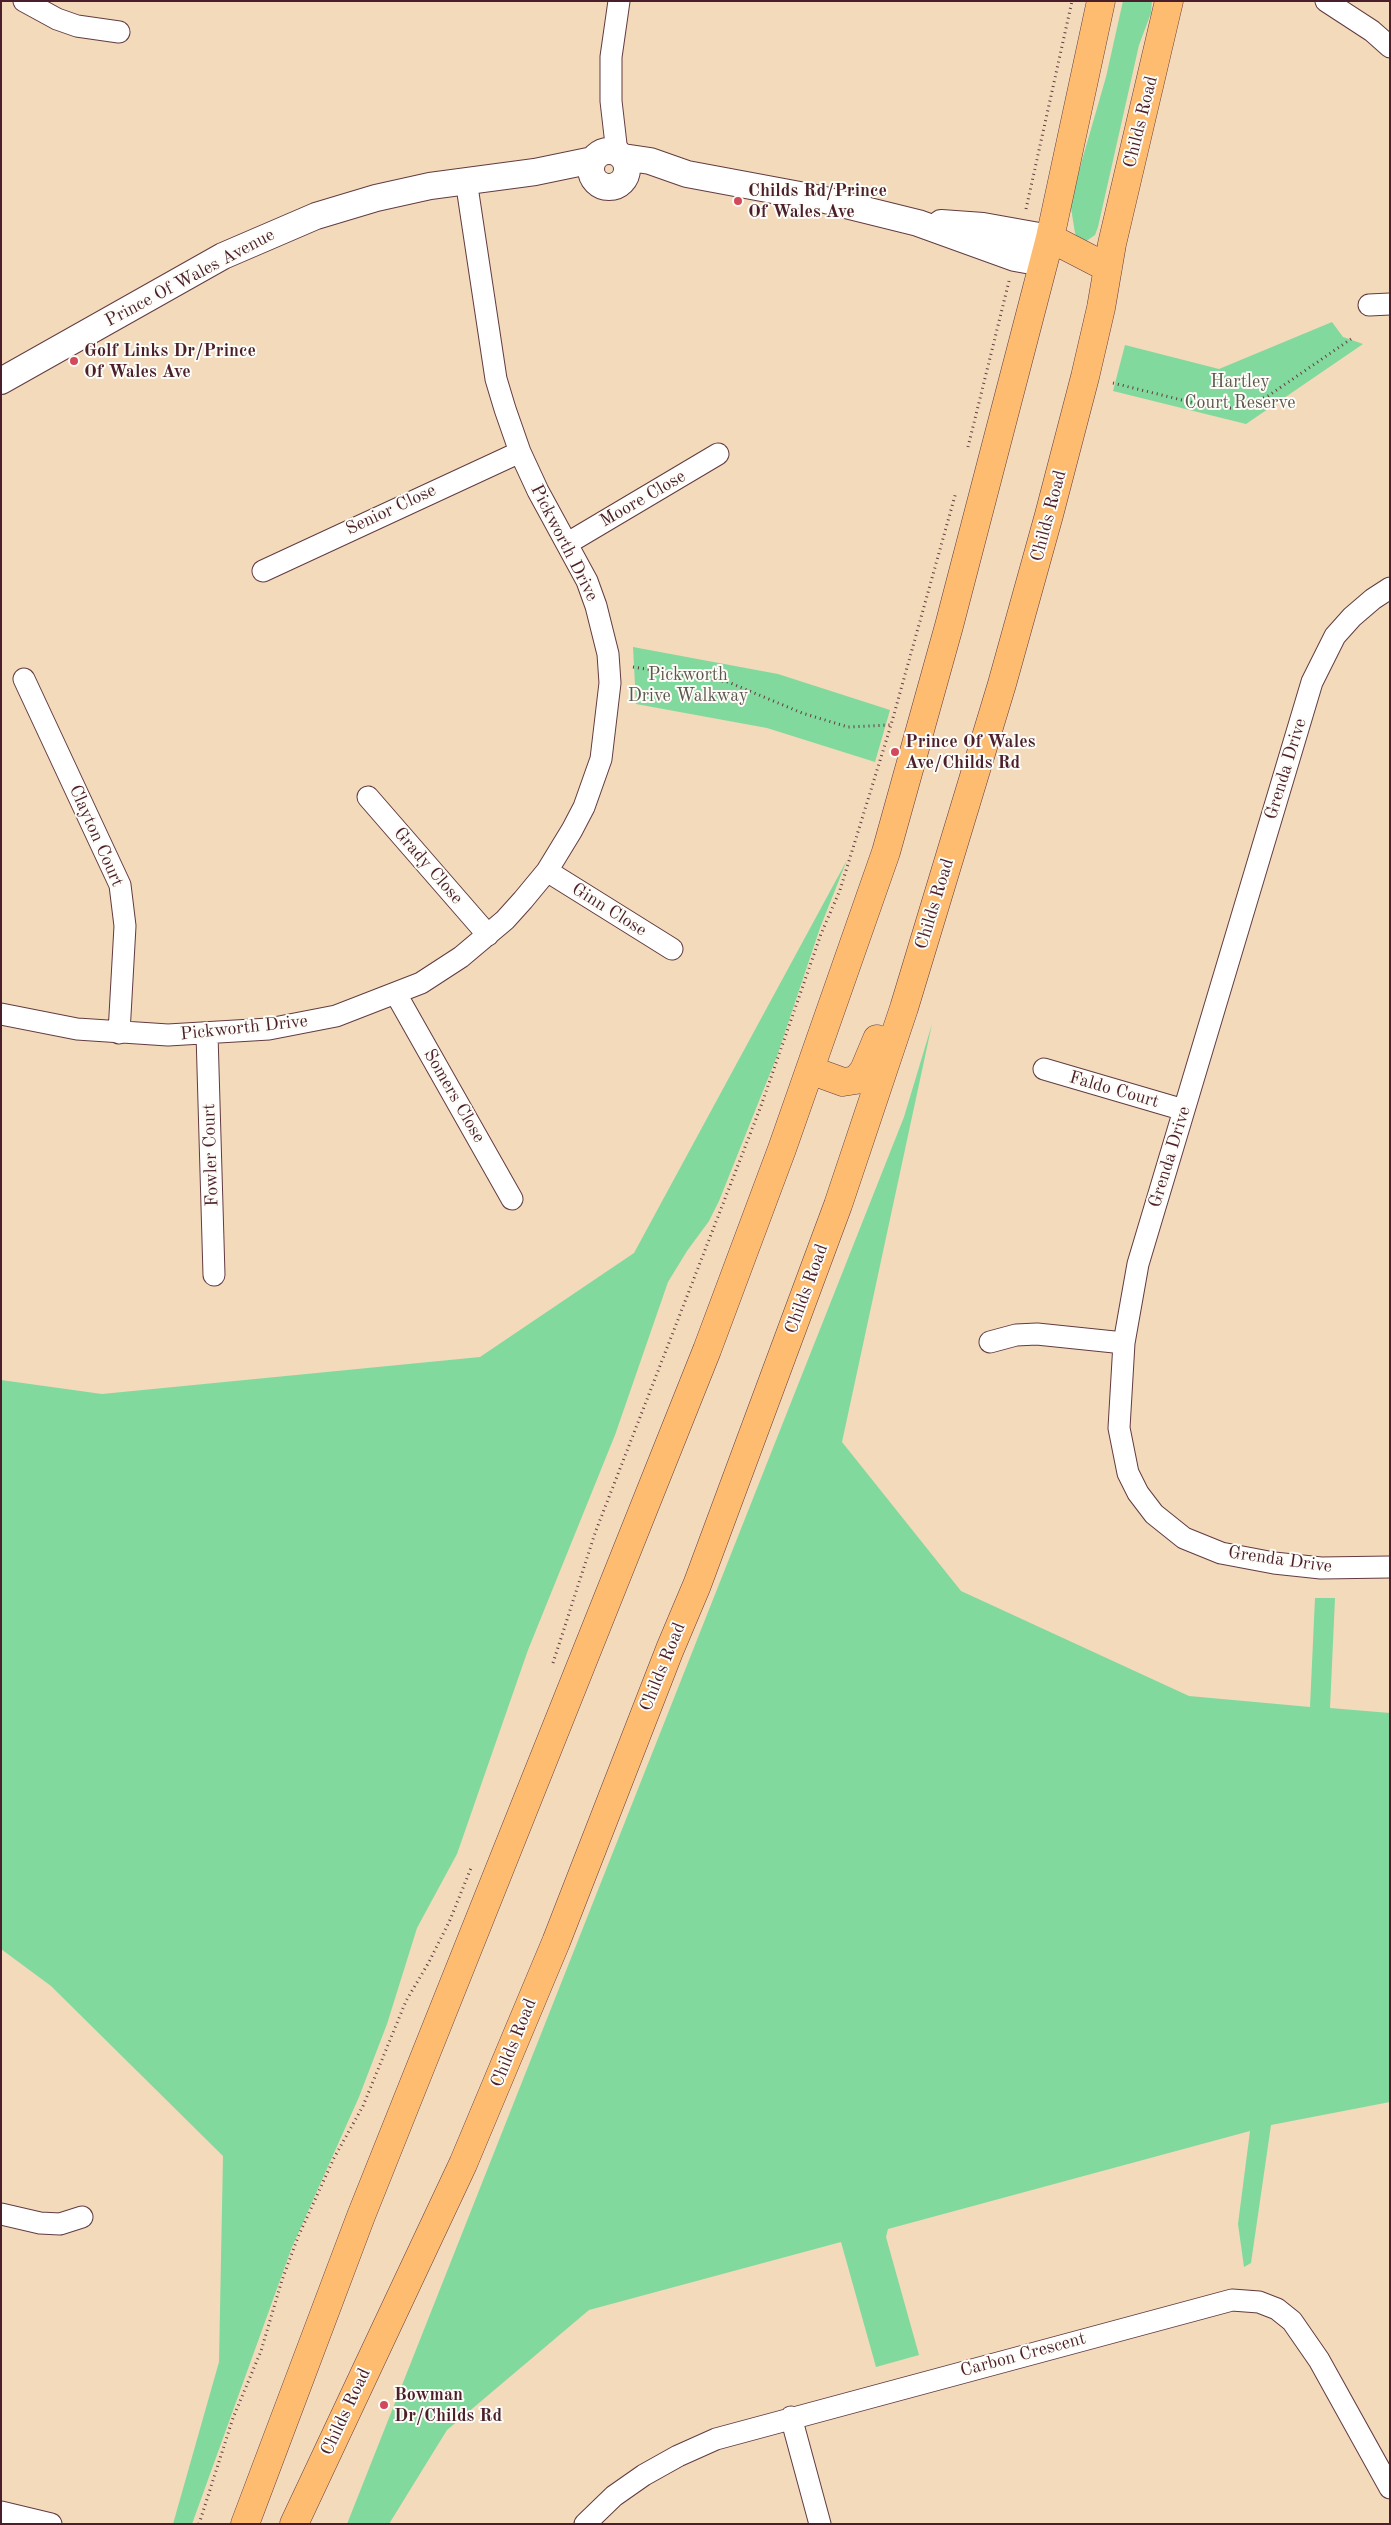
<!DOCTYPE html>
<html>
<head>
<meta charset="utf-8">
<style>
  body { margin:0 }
  #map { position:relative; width:1391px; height:2525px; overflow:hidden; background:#f2dabb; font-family:"Old Standard TT",serif }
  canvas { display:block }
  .frame { position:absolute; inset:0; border:2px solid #4a1f2b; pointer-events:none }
</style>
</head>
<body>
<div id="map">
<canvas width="1391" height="2525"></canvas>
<div class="frame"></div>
</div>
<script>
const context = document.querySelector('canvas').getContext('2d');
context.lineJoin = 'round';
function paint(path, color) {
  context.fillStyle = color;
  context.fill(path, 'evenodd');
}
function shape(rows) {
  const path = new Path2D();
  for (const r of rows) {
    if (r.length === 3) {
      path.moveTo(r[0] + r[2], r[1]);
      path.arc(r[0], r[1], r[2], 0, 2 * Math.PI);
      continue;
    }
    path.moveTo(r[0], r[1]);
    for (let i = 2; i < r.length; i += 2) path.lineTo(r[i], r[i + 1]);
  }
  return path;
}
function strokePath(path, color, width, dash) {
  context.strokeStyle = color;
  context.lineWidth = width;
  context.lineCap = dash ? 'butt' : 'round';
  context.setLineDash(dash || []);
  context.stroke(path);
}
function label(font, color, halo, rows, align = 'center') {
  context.font = font + ' "Old Standard TT",serif';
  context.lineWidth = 4;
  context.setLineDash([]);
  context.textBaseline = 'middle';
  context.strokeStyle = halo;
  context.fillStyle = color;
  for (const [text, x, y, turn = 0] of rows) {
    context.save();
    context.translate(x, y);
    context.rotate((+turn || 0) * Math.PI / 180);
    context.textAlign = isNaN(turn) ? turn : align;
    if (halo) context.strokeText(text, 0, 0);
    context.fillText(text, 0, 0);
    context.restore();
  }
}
paint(shape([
  [1123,1,1152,1,1151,13,1139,45,1098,227,1095,235,1085,242,1077,238,1075,233,1070,202,1106,77],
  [1332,322,1343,337,1363,344,1246,424,1113,391,1125,345,1219,369],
  [633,647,778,674,890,710,875,762,767,728,636,704],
  [847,860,820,928,777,1056,719,1201,709,1221,687,1251,668,1282,615,1435,528,1650,457,1854,417,1928,387,2024,359,2097,292,2247,192,2524,173,2524,219,2362,223,2156,51,1986,1,1949,1,1380,102,1394,480,1357,634,1253],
  [932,1024,842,1442,961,1591,1189,1696,1310,1707,1315,1598,1335,1598,1330,1708,1390,1713,1390,2102,1271,2125,1251,2263,1244,2267,1238,2224,1250,2131,888,2229,886,2237,919,2355,876,2367,841,2242,589,2310,447,2430,389,2524,347,2524,904,1117]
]), '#82d99d');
const minor = shape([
  [24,1,57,19,77,26,119,32],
  [1326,1,1372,31,1390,47],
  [617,153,611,101,611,57,619,1],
  [1369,305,1390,304],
  [568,543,718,454],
  [263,571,520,452],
  [1390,588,1373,599,1352,617,1335,636,1312,682,1138,1264,1124,1343,1119,1428,1128,1473,1138,1493,1154,1514,1184,1538,1221,1553,1274,1563,1321,1568,1390,1567],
  [24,679,120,885,125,926,119,1033],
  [368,797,488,935],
  [547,871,672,949],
  [396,994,512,1199],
  [1,1014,77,1029,168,1035,269,1029,336,1016,421,983,461,957,505,920,523,900,547,871,572,830,584,807,601,759,610,683,608,654,596,606,587,581,538,491,520,452,505,409,496,379,466,180],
  [207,1034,214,1275],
  [1044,1069,1184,1110],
  [990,1342,1016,1335,1037,1334,1124,1343],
  [1,2214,40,2223,60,2224,82,2217],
  [791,2417,820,2524],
  [1,2512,51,2524],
  [585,2524,614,2496,644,2475,678,2456,716,2439,1232,2300,1259,2302,1277,2309,1292,2321,1319,2360,1390,2488]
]);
const tertiary = shape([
  [609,169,18],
  [623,157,650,161,687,174,821,199,918,223,1015,258,1043,263],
  [941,223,983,226,1050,238],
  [1,381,223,256,316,216,376,198,430,186,535,172,593,160]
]);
const primary = shape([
  [1050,238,1108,268],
  [810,1070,843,1082,856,1080,864,1070,877,1039],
  [245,2524,361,2216,707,1350,782,1149,886,852,949,626,1050,238,1101,1],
  [294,2524,463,2164,556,1942,670,1649,697,1585,838,1205,904,1008,1002,684,1049,515,1085,377,1101,308,1112,244,1169,1]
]);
strokePath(minor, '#633b41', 23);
strokePath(tertiary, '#633b41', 28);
strokePath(primary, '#633b41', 29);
strokePath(shape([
  [1026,209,1072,1],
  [1113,383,1214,408,1237,408,1268,396,1351,339],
  [968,447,1009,281],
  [633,667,728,682,802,713,848,727,891,725],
  [553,1663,595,1533,761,1106,821,934,840,890,891,725,956,492],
  [199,2524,233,2418,261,2351,282,2280,298,2237,334,2158,363,2106,406,2001,429,1962,450,1920,471,1868]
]), '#633b41', 3, [1, 4]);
strokePath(minor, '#fff', 21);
strokePath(tertiary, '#fff', 26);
strokePath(primary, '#fdbc6f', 28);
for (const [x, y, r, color] of [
  [738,201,5,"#d1495b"],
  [74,361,5,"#d1495b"],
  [895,752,5,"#d1495b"],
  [384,2405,5,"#d1495b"]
]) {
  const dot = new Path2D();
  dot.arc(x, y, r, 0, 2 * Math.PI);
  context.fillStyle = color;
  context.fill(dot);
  strokePath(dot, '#fdfcf7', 2);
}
label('18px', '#4a1f2b', '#fdfcf7', [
  ["Childs Road",1141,122,-76],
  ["Prince Of Wales Avenue",190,278,-28],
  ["Moore Close",643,499,-30],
  ["Senior Close",391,510,-25],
  ["Childs Road",1049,516,-75],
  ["Pickworth Drive",564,543,63],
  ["Grenda Drive",1286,769,-73],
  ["Clayton Court",96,836,66],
  ["Grady Close",428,866,49],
  ["Childs Road",935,904,-73],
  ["Ginn Close",609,910,32],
  ["Pickworth Drive",244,1028,-6],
  ["Faldo Court",1114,1090,16],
  ["Somers Close",454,1096,60],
  ["Fowler Court",211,1155,-92],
  ["Grenda Drive",1170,1157,-73],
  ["Childs Road",807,1289,-70],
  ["Grenda Drive",1280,1560,8],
  ["Childs Road",663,1667,-68],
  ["Childs Road",514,2043,-68],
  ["Carbon Crescent",1023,2355,-15],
  ["Childs Road",346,2412,-65]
]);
label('bold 18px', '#4a1f2b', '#fdfcf7', [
  ["Childs Rd/Prince",748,191],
  ["Of Wales Ave",748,212],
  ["Golf Links Dr/Prince",84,351],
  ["Of Wales Ave",84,372],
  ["Prince Of Wales",905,742],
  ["Ave/Childs Rd",905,763],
  ["Bowman",394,2395],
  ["Dr/Childs Rd",394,2416]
], 'left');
label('18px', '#5b574d', '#fdfcf7', [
  ["Hartley",1240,382],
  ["Court Reserve",1240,403],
  ["Pickworth",688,675],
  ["Drive Walkway",688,696]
]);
</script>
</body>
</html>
